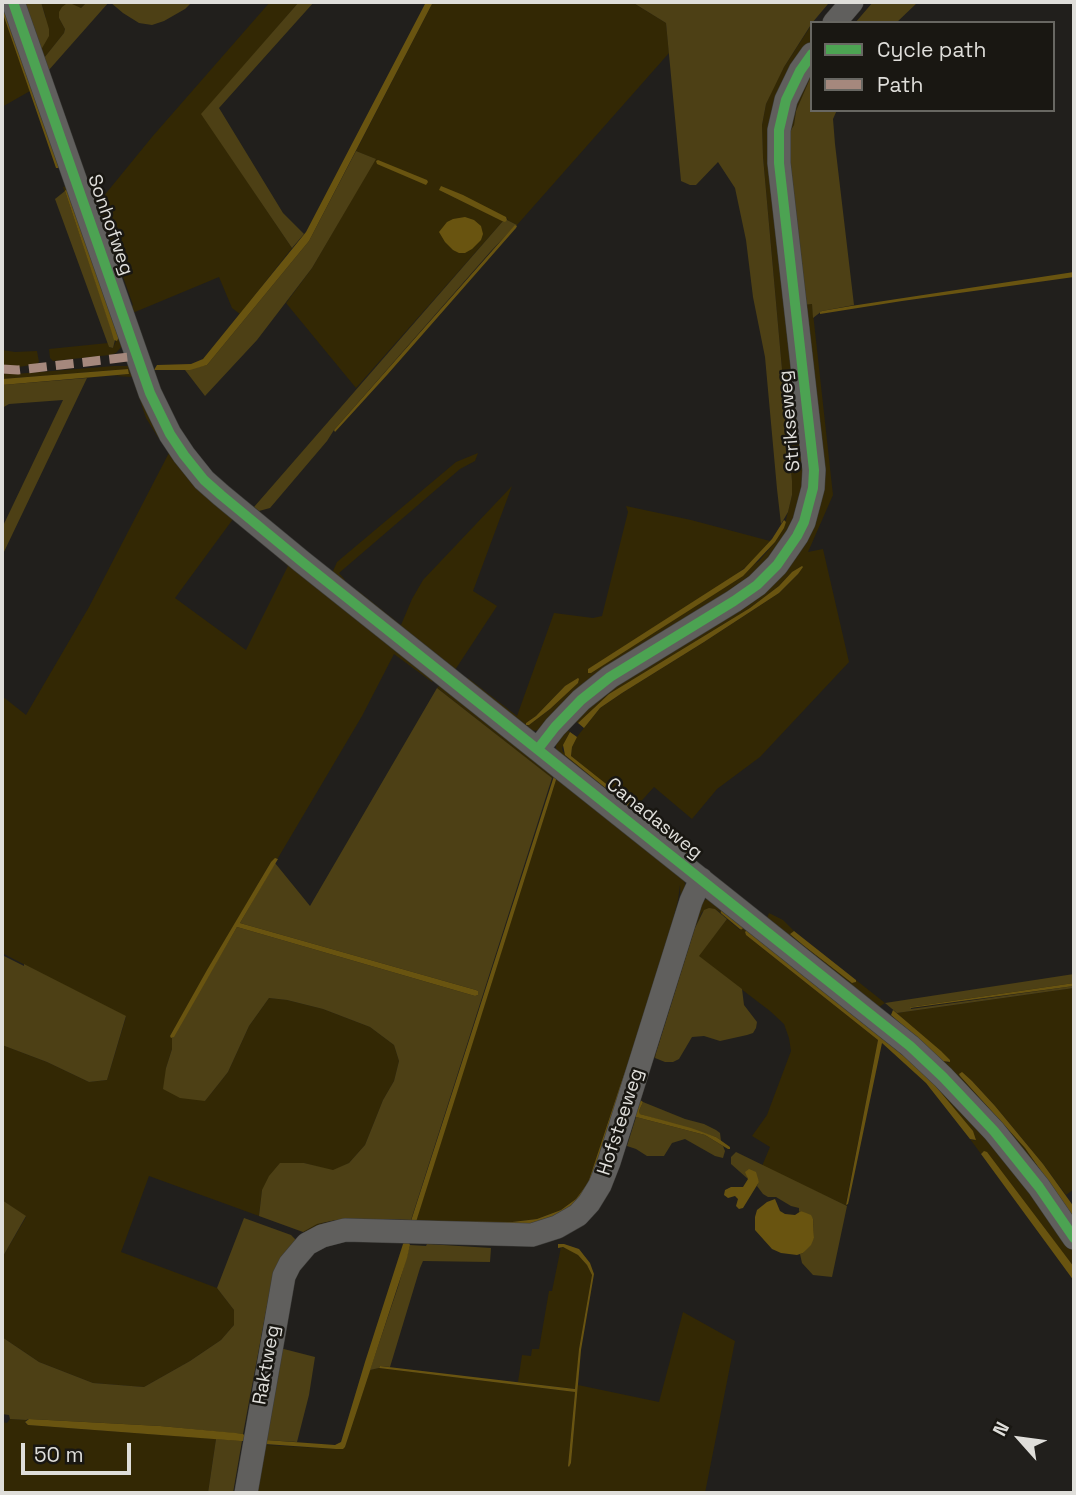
<!DOCTYPE html>
<style>
body{margin:0}
#map{position:relative;width:1076px;height:1495px;overflow:hidden;background:#211f1c;font-family:"Space Grotesk",sans-serif}
canvas{display:block}
.frame{position:absolute;inset:0;border:4px solid #dfdeda;pointer-events:none}
.legend{position:absolute;left:810px;top:21px;width:245px;height:91px;box-sizing:border-box;background:#191712;border:2px solid #686762;margin:0;padding:9px 12px;list-style:none;font-size:21px;color:#dfdeda}
.legend li{display:flex;align-items:center;gap:14px;height:35px}
.legend b{width:35px;border:2px solid #686762}
.north{position:absolute;left:985px;top:1404px;width:70px;height:70px;-webkit-text-stroke:5px #191712;paint-order:stroke;rotate:298deg;font-size:19px;font-weight:700;line-height:28px;text-align:center;color:#dfdeda}
.north::after{content:'';display:block;margin:auto;width:24px;height:32px;background:#dfdeda;clip-path:polygon(50% 0,100% 100%,50% 72%,0 100%)}
.scale{position:absolute;left:21px;top:1443px;width:110px;height:32px;box-sizing:border-box;border:4px solid #dfdeda;border-top:0;padding-left:9px;font-size:21px;line-height:24px;white-space:nowrap;color:#dfdeda;-webkit-text-stroke:5px #191712;paint-order:stroke}
</style>
<div id="map">
<canvas width="1076" height="1495"></canvas>
<div class="frame"></div>
<ul class="legend">
<li><b style="height:9px;background:#4ca352"></b>Cycle path</li>
<li><b style="height:9px;background:#a5887d"></b>Path</li>
</ul>
<div class="north">N</div>
<div class="scale">50 m</div>
</div>
<script>
const ctx = document.querySelector('canvas').getContext('2d');
ctx.lineJoin = 'round';
function fill(path, color) { ctx.fillStyle = color; ctx.fill(path, 'evenodd'); }
const toPath = rows => new Path2D(rows.map(r => 'M' + r).join(''));
function strokePath(path, color, width, dash) { ctx.strokeStyle = color; ctx.lineWidth = width; ctx.lineCap = dash ? 'butt' : 'round'; ctx.setLineDash(dash || []); ctx.stroke(path); }
function drawText(font, color, halo, rows, align = 'center') {
  ctx.font = font + ' "Space Grotesk",sans-serif'; ctx.lineWidth = 5; ctx.setLineDash([]); ctx.textBaseline = 'middle'; ctx.strokeStyle = halo; ctx.fillStyle = color; for (const [text, x, y, turn = 0] of rows) {
    ctx.save(); ctx.translate(x, y); ctx.rotate((+turn || 0) * Math.PI / 180); ctx.textAlign = isNaN(turn) ? turn : align; if (halo) ctx.strokeText(text, 0, 0); ctx.fillText(text, 0, 0); ctx.restore();
  }
}
const green = toPath([
 [24,2,46,18,41,2,87,2,81,8,59,18,65,29,64,33,44,58],
 [270,2,299,2,202,114,292,248,240,314,232,308,219,277,135,312,131,312,131,307,133,305,99,209,103,197,152,137],
 [433,2,632,2,666,23,669,53,517,225,507,220,508,219,439,190,503,221,356,388,286,303,312,268,375,159,356,151],
 [2,11,30,91,2,107],
 [812,24,812,46,784,93,808,485,774,561,540,731,527,730,464,684,468,678,517,716,554,613,593,618,602,616,628,512,626,506,691,520,770,541,752,562,733,577,589,669,588,673,759,561,775,542,784,528,792,495,792,481,763,157,762,125,766,104,773,88,784,67],
 [579,681,550,709,529,725,526,723,536,716,565,686],
 [812,74,796,111,794,125,788,135,804,305,812,304,833,495,808,552,823,549,849,662,760,757,717,789,692,819,654,787,635,808,571,756,572,747,576,738,600,708,622,693,704,642,779,593,798,574,792,572,779,586,750,608,619,688,609,694,578,723,572,719,565,728,570,732,562,748,563,752,692,855,693,853,696,855,689,863,560,757,556,749,556,743,575,713,744,599,809,519,783,164,790,103],
 [71,185,124,344,116,353,110,355,53,361,50,358,49,349,108,343,109,347,113,348,116,341,63,187],
 [2,350,15,352,37,351,39,362,37,364,13,368,2,367],
 [114,366,129,366,163,433,159,439,146,418,132,377,115,376,129,374,128,369,2,379,2,373,15,374],
 [172,447,233,519,175,598,246,650,288,566,271,551,275,546,434,679,432,682,394,654,362,716,278,858,271,862,170,1036,172,1038,172,1049,166,1068,205,1101,228,1072,249,1026,269,998,287,1000,323,1009,370,1027,394,1045,399,1061,394,1081,383,1100,365,1145,349,1163,333,1171,304,1163,262,1190,259,1216,149,1176,121,1252,217,1288,234,1310,234,1325,221,1340,190,1361,144,1387,93,1383,39,1362,2,1337,2,1258,26,1217,2,1200,2,1045,47,1062,89,1082,107,1080,126,1017,2,953,2,696,26,715,89,607],
 [478,453,475,461,460,469,339,573,345,580,337,584,333,571,337,562,456,462],
 [512,486,473,591,497,606,455,670,353,597,357,590,401,625,412,599,423,580],
 [441,684,684,879,686,889,595,1185,550,1225,303,1232,316,1224,339,1221,406,1220,411,1220,415,1223,556,780,554,776,552,778,437,688],
 [680,885,681,904,630,1058,673,920,678,900],
 [627,1068,590,1185,561,1215,503,1225,420,1221,512,1222,537,1219,561,1210,576,1199,588,1183,620,1086,626,1070],
 [710,898,769,938,974,1116,1074,1248,1074,1267,983,1152,981,1154,970,1139,975,1141,905,1057,840,1002,745,932,746,935,878,1040,846,1203,847,1206,762,1166,770,1147,752,1136,767,1115,791,1051,789,1038,784,1024,770,1011,698,956,727,919,740,930,743,927,723,911,721,913,715,909,702,912,695,928,678,984,677,984,654,1053,656,1053,655,1058,652,1056,700,902],
 [769,913,783,920,794,931,790,934,803,945,852,982,854,983,856,980,885,1003,879,1007,767,918],
 [1074,988,1074,1189,1066,1195,1043,1164,995,1106,972,1081,960,1076,1025,1148,1074,1218,1074,1222,889,1022,891,1015,948,1063,950,1061,897,1013],
 [561,1247,570,1250,578,1255,587,1265,592,1275,579,1349,576,1389,518,1382,522,1355,531,1356,532,1349,539,1349,549,1291,552,1291],
 [683,1312,735,1341,705,1493,257,1493,266,1440,267,1445,336,1449,345,1447,370,1370,379,1368,575,1392,568,1466,569,1467,571,1463,578,1385,659,1402],
 [10,1419,26,1420,25,1423,28,1425,216,1439,208,1493,2,1493,2,1422,7,1423]
]);
const forest = toPath([
 [24,2,41,2,49,29,49,36,41,50],
 [87,2,109,2,48,71,44,58,64,33,65,29,59,18,59,12,62,7,66,4,72,4,81,8],
 [110,2,192,2,185,9,164,21,152,25,139,23,123,13],
 [299,2,314,2,219,108,283,213,304,234,292,248,201,114],
 [632,2,823,2,828,4,812,23,784,67,766,104,762,125,763,157,792,481,792,495,788,512,781,524,777,489,765,357,753,297,746,240,735,188,718,162,696,185,690,185,681,181,666,23],
 [873,2,918,2,896,23,855,23],
 [812,74,812,110,837,110,833,119,835,144,854,305,822,311,813,318,812,304,803,305,788,135,794,125,796,111],
 [356,151,376,159,312,268,257,340,205,396,185,370,207,365,309,241],
 [65,191,115,340,113,348,109,347,55,199],
 [507,220,517,225,515,226,491,251,334,430,327,441,270,508,259,511,254,507,503,221],
 [87,378,2,556,2,528,63,400,9,404,2,408,2,385],
 [437,688,552,778,411,1220,385,1219,336,1220,317,1224,303,1232,259,1216,262,1190,269,1176,280,1163,304,1163,333,1170,349,1163,365,1145,383,1100,394,1081,399,1061,394,1045,370,1027,323,1009,287,1000,269,998,249,1026,228,1072,205,1101,180,1098,163,1089,166,1068,172,1049,172,1038,237,927,475,996,478,995,478,991,476,990,240,923,275,863,310,906],
 [709,908,715,909,727,919,699,956,742,989,744,1005,757,1022,756,1028,753,1033,747,1035,720,1041,704,1036,692,1037,679,1059,673,1062,665,1062,655,1058,656,1053,695,928,704,910],
 [2,955,24,966,24,964,126,1016,107,1080,89,1082,47,1062,2,1045],
 [1074,974,1074,983,911,1007,911,1009,1074,986,1074,988,897,1013,885,1003],
 [643,1102,685,1119,704,1124,716,1130,720,1133,721,1141,716,1137,640,1114,639,1111],
 [636,1117,705,1135,723,1146,725,1151,723,1158,715,1156,685,1139,672,1143,664,1156,647,1156,636,1149,627,1146],
 [736,1152,847,1206,832,1277,813,1275,802,1263,800,1254,803,1253,814,1238,813,1219,801,1211,799,1212,799,1208,791,1206,776,1197,768,1197,763,1194,757,1186,759,1181,747,1176,748,1179,731,1164,731,1157],
 [2,1200,26,1216,2,1258],
 [244,1218,291,1235,296,1240,281,1258,272,1279,243,1434,160,1426,29,1419,26,1420,10,1419,9,1415,2,1414,2,1337,39,1362,93,1383,144,1387,190,1361,221,1340,234,1325,234,1310,217,1288],
 [427,1244,491,1248,490,1262,423,1261,420,1268,390,1367,380,1366,379,1368,370,1370,398,1287,410,1245,426,1246],
 [280,1348,315,1357,309,1395,297,1442,266,1440],
 [216,1439,242,1441,233,1493,208,1493]
]);
const water = toPath([
 [2,2,4,2,59,168,56,168,2,11],
 [426,2,433,2,309,241,207,365,190,370,154,370,157,365,191,364,203,359,306,232],
 [378,160,427,180,428,182,426,185,377,164,376,161],
 [441,186,463,195,506,217,507,220,505,222,502,221,439,190],
 [67,188,119,337,117,341,114,340,111,330,65,191],
 [465,217,474,220,481,226,483,234,481,240,472,249,465,253,459,253,453,250,445,242,439,232,447,222,453,219],
 [515,225,517,226,516,228,387,375,335,432,334,430],
 [1074,272,1074,277,902,301,820,314,820,312,822,311,851,306],
 [128,369,129,374,2,385,2,379],
 [784,520,786,522,784,528,775,542,743,576,591,673,588,673,588,669,744,569,772,539],
 [802,566,803,567,798,574,779,593,704,642,622,693,600,708,584,728,578,723,609,694,750,608,779,586,792,572],
 [578,678,579,679,578,683,550,709,529,725,526,725,526,723,536,716,565,686],
 [570,732,577,737,572,747,571,756,693,853,693,854,688,855,565,755,563,745],
 [554,776,557,777,556,780,435,1162,416,1222,411,1221],
 [275,858,278,859,240,923,476,990,478,991,478,995,475,996,237,927,174,1037,171,1038,170,1036,207,970,271,862],
 [747,930,840,1002,905,1057,929,1078,943,1095,973,1131,976,1140,970,1139,926,1083,882,1043,849,1200,848,1204,846,1205,878,1040,746,935,745,932],
 [794,931,856,980,856,982,852,983,803,945,790,934],
 [1074,983,1074,986,910,1008,911,1007],
 [893,1010,941,1051,950,1060,950,1062,943,1061,891,1015],
 [628,1068,603,1151,583,1197,561,1215,536,1224,519,1225,420,1221,512,1222,537,1219,561,1210,576,1199,588,1183,620,1086,626,1069],
 [962,1072,972,1081,995,1106,1043,1164,1074,1207,1074,1218,1025,1148,960,1076,959,1074],
 [639,1099,643,1102,639,1111,640,1114,691,1128,716,1137,730,1147,730,1149,728,1149,705,1135,636,1117,635,1116],
 [984,1151,987,1152,1074,1267,1074,1281,981,1154],
 [749,1169,756,1172,759,1182,743,1208,739,1209,736,1206,738,1199,735,1196,728,1198,724,1195,725,1190,731,1187,743,1187,748,1179,745,1172],
 [775,1199,780,1211,785,1214,795,1215,801,1211,811,1215,813,1219,814,1238,811,1245,803,1253,797,1255,781,1253,772,1249,755,1230,755,1217,757,1210,767,1202],
 [405,1241,409,1243,410,1245,407,1258,345,1447,343,1449,336,1449,265,1444,266,1440,335,1445,341,1442,365,1362,403,1244],
 [558,1244,564,1244,579,1249,590,1263,594,1274,581,1350,571,1463,569,1467,568,1466,575,1392,379,1368,380,1366,575,1389,579,1349,592,1275,587,1265,578,1255,563,1247,558,1248],
 [29,1419,160,1426,236,1433,243,1434,245,1436,243,1441,240,1441,28,1425,25,1422]
]);
const stream = toPath([
 [723,912,741,927]
]);
const minor = toPath([
 [13,2,150,393,170,434,184,455,204,480,221,495,301,561,910,1046,943,1077,994,1131,1039,1187,1074,1238],
 [834,23,852,2],
 [538,749,555,727,581,700,610,677,734,601,757,585,777,565,797,536,804,522,813,488,814,470,779,163,779,130,786,100,800,71,812,54],
 [246,1493,284,1276,290,1264,307,1244,322,1236,345,1230,532,1235,557,1227,578,1215,589,1203,600,1185,609,1162,691,901,701,879]
]);
const quiet = toPath([
 [2,369,18,370,137,356]
]);
const cycleway = toPath([
 [13,2,150,393,170,434,184,455,204,480,221,495,301,561,910,1046,943,1077,994,1131,1039,1187,1074,1238],
 [538,749,555,727,581,700,610,677,734,601,757,585,777,565,797,536,804,522,813,488,814,470,779,163,779,130,786,100,800,71,812,54]
]);
const streetNames = [
 ["Sonhofweg",110,225,71],
 ["Strikseweg",790,421,-95],
 ["Canadasweg",654,819,39],
 ["Hofsteeweg",621,1122,-72],
 ["Raktweg",267,1365,-80]
];
fill(green, '#332804');
fill(forest, '#4d4015');
fill(water, '#695410');
strokePath(stream, '#695410', 4.5);
strokePath(minor, '#3d3c39', 24);
strokePath(minor, '#605f5d', 23);
strokePath(quiet, '#a5887d', 9, [18, 9]);
strokePath(cycleway, '#4ca352', 10);
drawText('19px', '#dfdeda', '#191712', streetNames);
</script>
